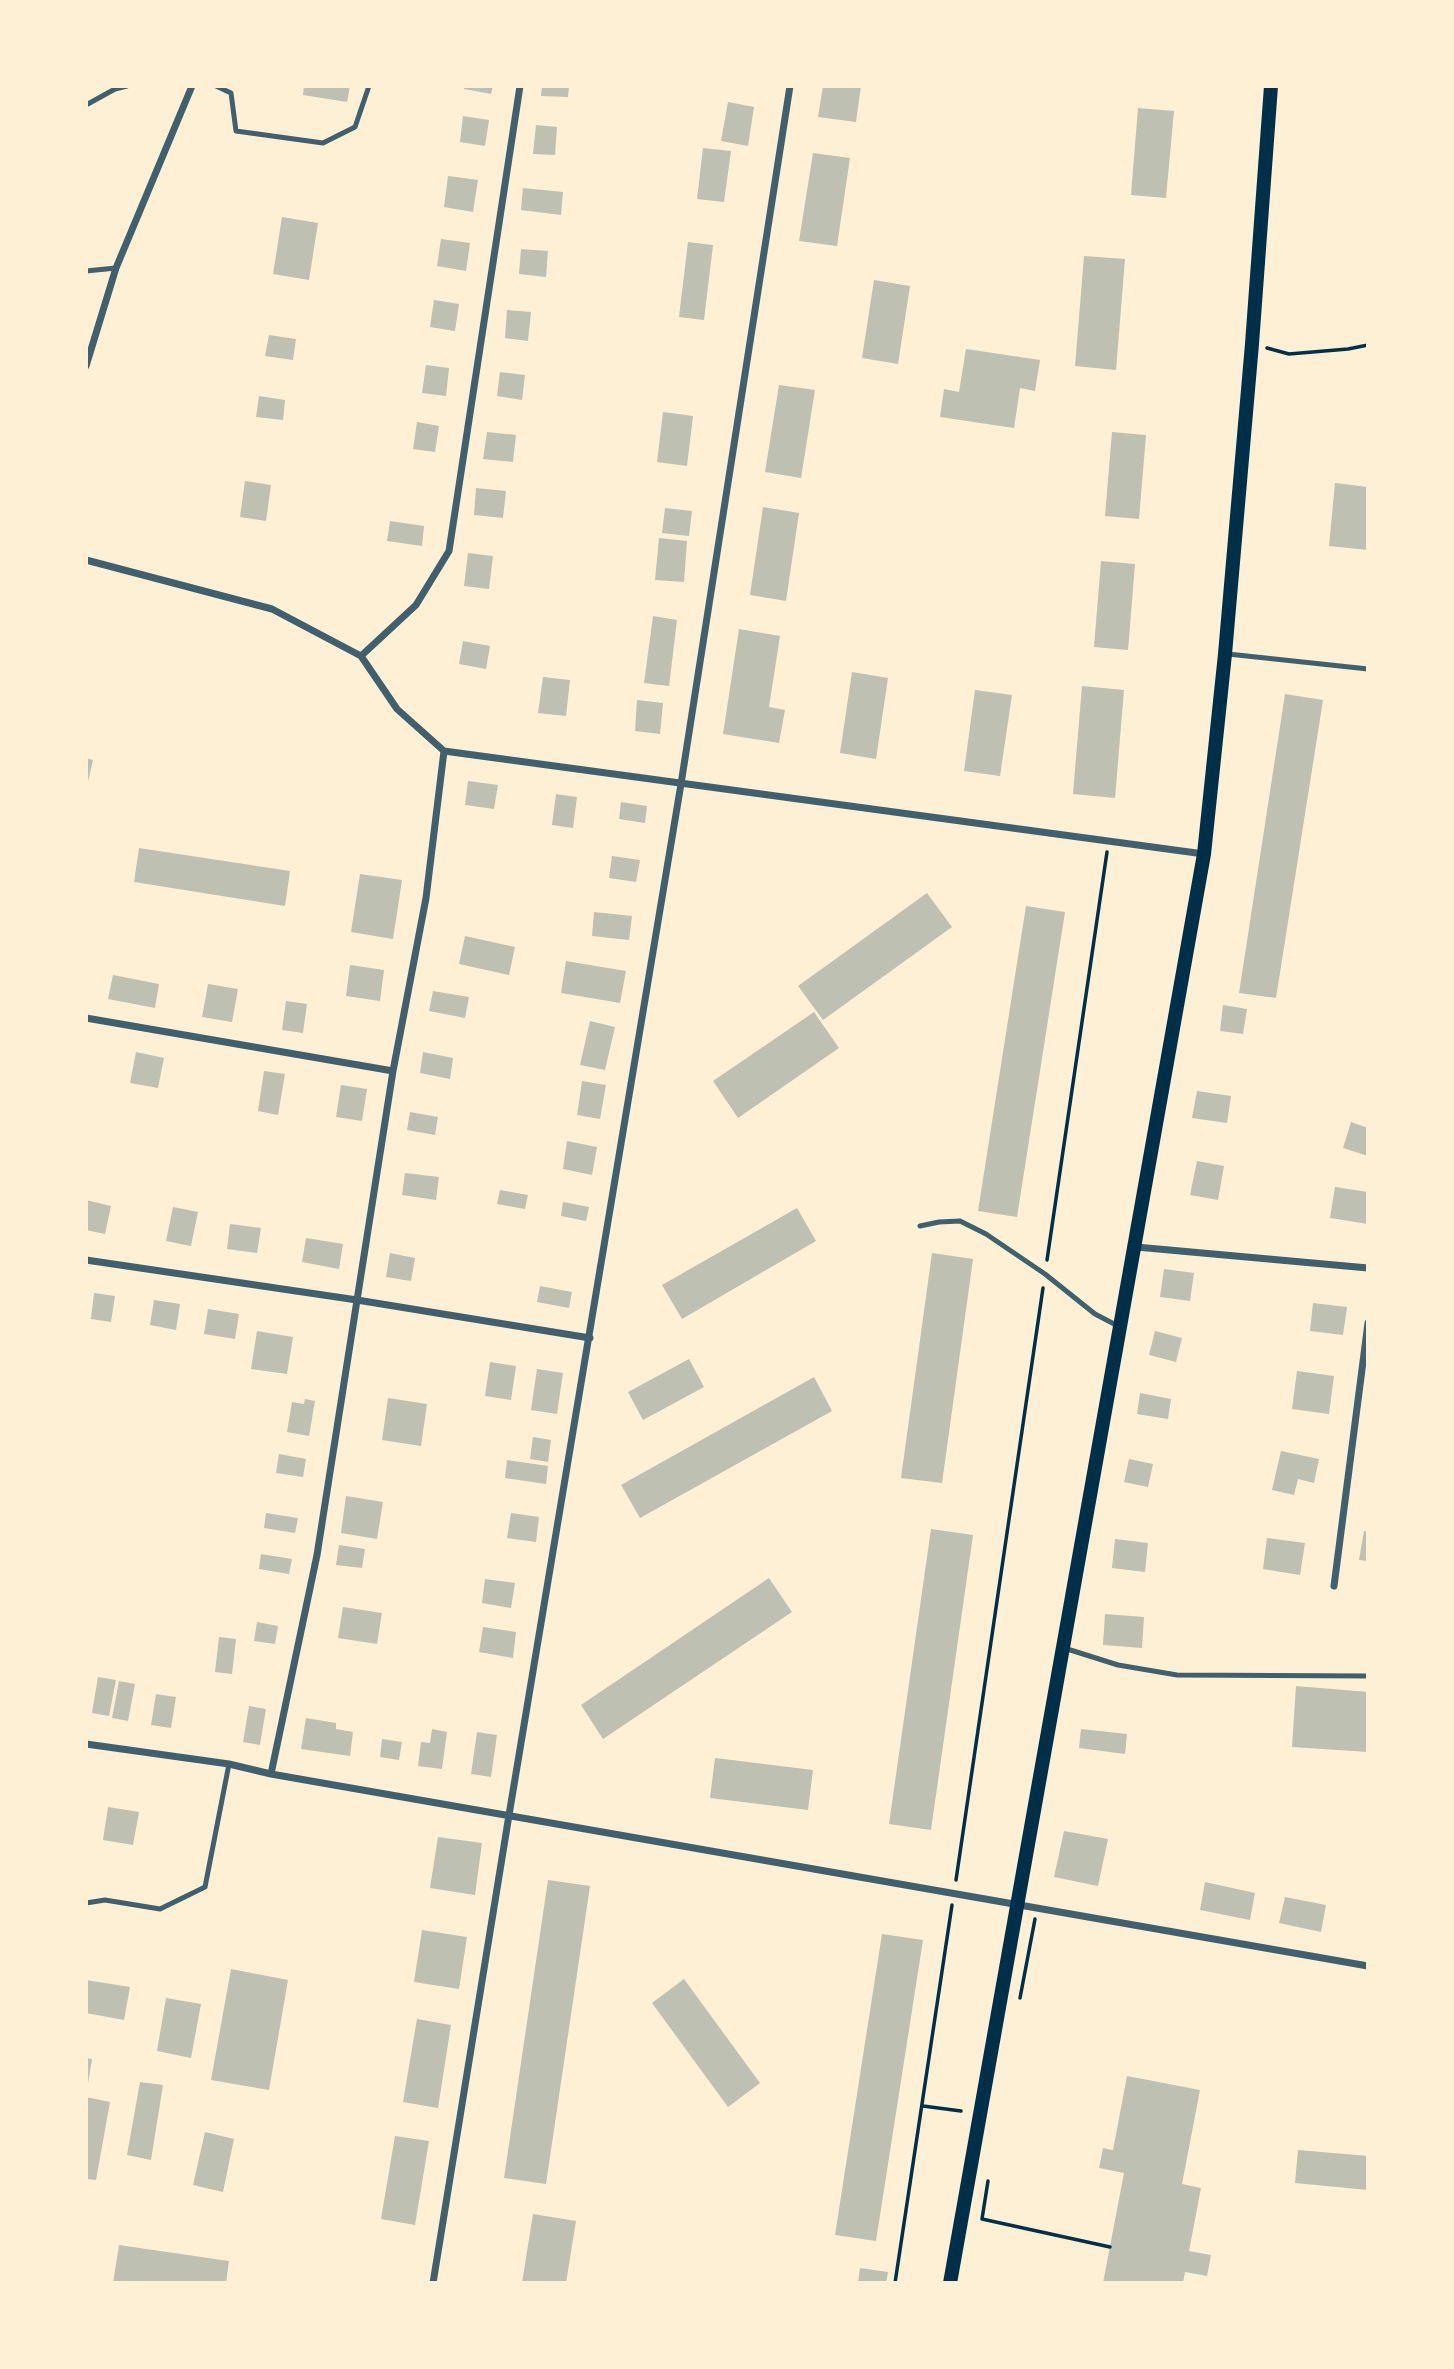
<!DOCTYPE html>
<style>
body{margin:0}
#map{position:relative;width:1454px;height:2369px;overflow:hidden;background:#fdf0d5;font-family:"Alegreya Sans",sans-serif}
canvas{display:block}
.frame{position:absolute;inset:0;border:88px solid #fdf0d5;pointer-events:none}
</style>
<div id="map">
<canvas width="1454" height="2369"></canvas>
<div class="frame"></div>
</div>
<script>
const ctx = document.querySelector('canvas').getContext('2d');
ctx.lineJoin = 'round';
function fill(path, color) { ctx.fillStyle = color; ctx.fill(path, 'evenodd'); }
const toPath = rows => new Path2D(rows.map(r => 'M' + r).join(''));
function strokePath(path, color, width, dash) { ctx.strokeStyle = color; ctx.lineWidth = width; ctx.lineCap = dash ? 'butt' : 'round'; ctx.setLineDash(dash || []); ctx.stroke(path); }
const building = toPath([
 [304,86,350,86,347,102,303,95],
 [464,86,493,86,491,94,464,89],
 [542,86,569,86,568,97,541,96],
 [823,86,861,86,856,122,818,117],
 [728,102,754,107,748,146,721,141],
 [1138,108,1174,111,1166,198,1131,195],
 [463,116,489,120,485,146,460,142],
 [536,125,557,127,555,155,533,154],
 [703,148,731,151,724,202,697,199],
 [813,153,850,158,837,246,799,241],
 [448,176,478,180,473,212,444,207],
 [523,188,563,192,561,215,521,210],
 [282,217,318,223,309,280,273,274],
 [441,239,470,243,466,271,437,266],
 [688,242,713,245,704,320,679,317],
 [521,249,548,251,546,277,519,274],
 [1084,256,1125,259,1116,370,1075,366],
 [874,280,910,286,898,364,862,358],
 [434,300,459,304,455,331,430,327],
 [507,310,531,312,528,341,505,338],
 [269,335,296,339,293,360,265,356],
 [966,349,1040,360,1035,391,1020,388,1014,428,940,417,944,389,959,392],
 [426,365,449,368,446,396,422,393],
 [500,372,525,375,522,400,497,396],
 [779,385,815,390,801,478,765,472],
 [259,396,285,400,283,420,256,417],
 [663,412,693,416,687,466,657,462],
 [417,422,439,426,435,452,413,449],
 [487,432,516,435,513,462,483,459],
 [1112,432,1146,435,1139,519,1105,516],
 [245,481,271,485,266,521,240,517],
 [1335,483,1368,487,1368,550,1329,546],
 [476,488,506,491,503,518,474,515],
 [763,507,799,513,786,601,750,595],
 [665,508,692,511,689,536,662,533],
 [390,521,424,526,422,546,387,541],
 [659,538,687,541,684,582,655,580],
 [468,553,493,556,489,589,464,586],
 [1101,561,1135,564,1128,650,1094,647],
 [653,616,677,620,669,686,644,683],
 [739,629,780,636,769,707,785,710,779,743,723,734],
 [463,641,490,646,486,669,459,664],
 [852,672,888,678,876,759,840,753],
 [543,677,570,680,566,716,538,713],
 [1082,686,1124,690,1115,798,1073,794],
 [975,690,1012,695,1000,776,964,771],
 [1285,694,1323,700,1276,998,1239,993],
 [637,700,663,703,660,734,635,731],
 [86,758,93,760,87,786,86,786],
 [468,781,498,785,494,809,465,805],
 [556,794,577,797,573,828,552,825],
 [621,802,647,806,645,823,619,819],
 [139,848,290,871,285,906,134,882],
 [612,856,640,860,636,882,609,878],
 [360,874,402,880,393,939,351,932],
 [927,893,952,927,823,1020,798,986],
 [1026,906,1065,912,1017,1217,978,1211],
 [594,912,632,916,629,940,592,936],
 [465,936,515,947,509,975,459,964],
 [566,961,626,971,620,1003,561,993],
 [350,965,384,970,380,1001,346,996],
 [113,975,159,984,155,1008,108,999],
 [208,984,238,989,232,1022,202,1017],
 [433,991,469,997,465,1018,429,1011],
 [286,1001,307,1004,303,1033,282,1030],
 [1223,1005,1247,1009,1243,1034,1220,1031],
 [814,1012,839,1048,738,1118,713,1081],
 [590,1021,615,1027,605,1070,580,1065],
 [136,1052,164,1058,158,1088,130,1083],
 [423,1052,453,1058,450,1079,420,1073],
 [264,1071,285,1074,278,1115,258,1111],
 [582,1081,606,1085,600,1119,577,1115],
 [341,1085,367,1089,362,1121,336,1117],
 [1197,1091,1231,1096,1227,1123,1192,1118],
 [410,1112,438,1117,435,1135,407,1130],
 [1351,1122,1368,1128,1368,1156,1343,1148],
 [567,1141,597,1147,592,1175,563,1169],
 [1197,1161,1224,1166,1218,1200,1190,1195],
 [405,1173,439,1177,436,1200,402,1195],
 [1335,1187,1368,1192,1368,1224,1330,1218],
 [500,1190,528,1195,525,1209,497,1204],
 [86,1200,111,1206,105,1234,86,1230],
 [563,1202,589,1207,586,1221,561,1216],
 [173,1207,198,1212,191,1246,166,1241],
 [797,1208,816,1241,682,1319,662,1285],
 [230,1224,261,1228,257,1253,227,1249],
 [306,1238,343,1244,339,1269,302,1262],
 [390,1253,415,1258,411,1281,386,1277],
 [932,1253,973,1259,942,1483,901,1478],
 [1164,1269,1194,1273,1190,1301,1160,1297],
 [540,1286,572,1292,569,1308,537,1302],
 [94,1293,115,1296,111,1322,91,1319],
 [154,1300,180,1304,176,1330,150,1325],
 [1313,1303,1347,1307,1343,1335,1310,1331],
 [208,1309,239,1314,235,1339,204,1334],
 [257,1331,293,1337,287,1374,251,1369],
 [1155,1331,1182,1338,1176,1362,1149,1355],
 [689,1359,704,1387,643,1420,628,1392],
 [490,1362,516,1366,511,1400,485,1396],
 [537,1369,563,1373,557,1414,531,1410],
 [1297,1371,1334,1376,1329,1414,1292,1409],
 [814,1377,832,1411,640,1518,621,1485],
 [1140,1393,1171,1399,1168,1419,1137,1414],
 [388,1398,427,1404,421,1446,382,1440],
 [305,1399,315,1401,309,1436,287,1432,292,1402,304,1404],
 [533,1437,551,1440,548,1462,530,1459],
 [1281,1451,1319,1459,1314,1483,1298,1479,1294,1495,1272,1490],
 [279,1454,306,1459,303,1477,276,1473],
 [1129,1459,1153,1464,1148,1487,1124,1482],
 [507,1460,548,1466,546,1484,505,1478],
 [346,1496,383,1502,377,1539,341,1533],
 [266,1513,298,1518,295,1533,264,1528],
 [511,1513,539,1517,536,1542,507,1538],
 [931,1529,973,1535,931,1830,889,1824],
 [1364,1531,1368,1532,1368,1561,1359,1560],
 [1267,1538,1305,1543,1300,1575,1263,1569],
 [1115,1539,1148,1543,1145,1572,1112,1568],
 [339,1545,365,1549,362,1568,336,1565],
 [261,1554,292,1559,289,1574,259,1569],
 [769,1578,792,1612,603,1739,581,1705],
 [485,1579,515,1583,511,1608,482,1603],
 [343,1607,382,1613,377,1644,338,1638],
 [1105,1614,1144,1617,1142,1648,1103,1645],
 [257,1622,278,1626,275,1644,254,1641],
 [483,1627,516,1632,513,1658,479,1652],
 [219,1637,236,1639,232,1674,215,1672],
 [98,1677,116,1680,109,1716,92,1713],
 [119,1681,135,1684,128,1721,112,1718],
 [1296,1686,1368,1692,1368,1752,1292,1747],
 [156,1694,176,1697,171,1728,151,1725],
 [249,1706,266,1709,260,1745,243,1742],
 [306,1718,336,1723,336,1729,353,1732,350,1756,301,1749],
 [432,1729,447,1732,442,1769,418,1766,421,1742,430,1743],
 [1081,1729,1127,1734,1125,1754,1079,1748],
 [477,1732,497,1735,491,1777,471,1774],
 [382,1739,402,1742,399,1760,380,1757],
 [715,1758,813,1770,808,1810,710,1798],
 [108,1807,139,1812,133,1845,103,1840],
 [1064,1831,1108,1839,1098,1886,1054,1877],
 [438,1837,482,1843,475,1895,430,1888],
 [548,1880,590,1886,546,2184,504,2178],
 [1205,1882,1255,1893,1250,1920,1200,1910],
 [1285,1897,1326,1905,1321,1932,1279,1923],
 [422,1930,467,1937,459,1989,414,1982],
 [882,1934,923,1940,876,2241,835,2235],
 [231,1969,288,1980,269,2090,211,2080],
 [684,1979,760,2083,728,2107,652,2003],
 [86,1980,130,1987,124,2020,86,2013],
 [166,1998,201,2004,191,2058,157,2051],
 [417,2019,451,2025,438,2108,403,2102],
 [86,2058,92,2059,87,2090,86,2090],
 [1127,2076,1200,2090,1182,2184,1201,2188,1189,2251,1211,2255,1207,2276,1185,2272,1183,2283,1103,2283,1124,2173,1099,2168,1103,2148,1113,2150],
 [140,2082,163,2085,151,2160,127,2155],
 [86,2097,110,2102,96,2180,86,2179],
 [205,2132,234,2139,223,2192,193,2185],
 [395,2136,429,2141,415,2225,381,2219],
 [1298,2150,1368,2156,1368,2190,1295,2183],
 [533,2214,576,2221,566,2283,522,2283],
 [119,2245,229,2261,226,2283,113,2283],
 [860,2268,888,2272,886,2283,858,2283]
]);
const path = toPath([
 [1267,348,1289,354,1348,349,1368,345],
 [1047,1260,1107,852],
 [956,1880,1043,1288],
 [1020,1998,1035,1919],
 [923,2106,961,2111],
 [988,2181,982,2219,1110,2247],
 [895,2283,952,1905]
]);
const service = toPath([
 [216,86,231,93,236,131,323,143,355,127,369,86],
 [86,105,115,89,127,86],
 [86,271,116,268],
 [1228,654,1368,669],
 [920,1226,939,1222,960,1221,986,1234,1045,1274,1095,1314,1118,1326],
 [1064,1648,1118,1665,1177,1675,1368,1676],
 [86,1903,105,1900,160,1909,205,1887,229,1764]
]);
const minor = toPath([
 [86,366,116,268,192,86],
 [86,560,272,609,361,656,397,709,444,751],
 [361,656,416,605,449,551,520,86],
 [444,751,1204,854],
 [86,1018,393,1071],
 [1136,1247,1368,1268],
 [86,1260,357,1300,590,1338],
 [1334,1586,1368,1323],
 [86,1744,229,1764,271,1774,1368,1966],
 [271,1774,317,1555,393,1071,426,898,444,751],
 [433,2283,509,1815,681,784,790,86]
]);
const secondary = toPath([
 [950,2283,1204,854,1225,654,1252,344,1271,86]
]);
fill(building, '#bec0b2');
strokePath(path, '#003049', 3.5);
strokePath(service, '#3f606c', 5);
strokePath(minor, '#3f606c', 7);
strokePath(secondary, '#003049', 14);
</script>
